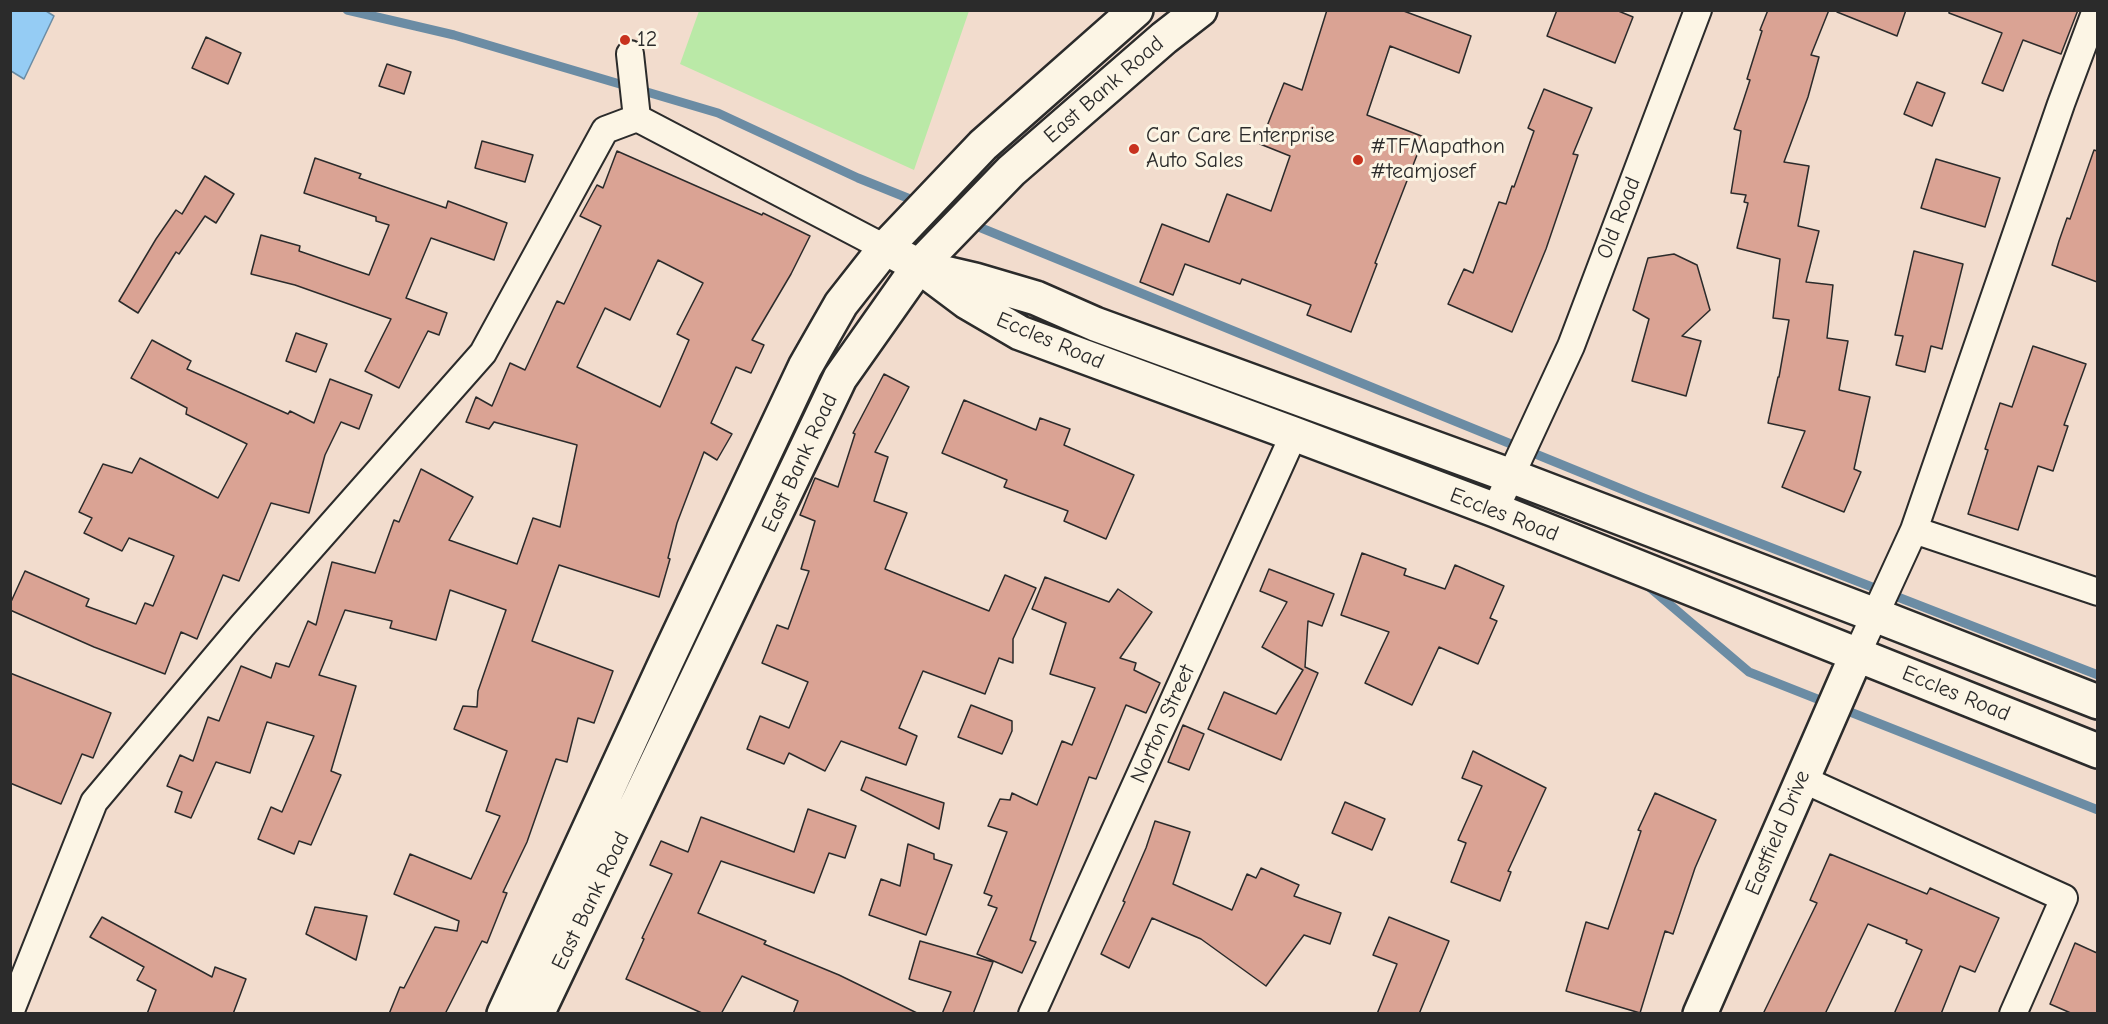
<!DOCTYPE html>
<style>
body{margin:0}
#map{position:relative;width:2108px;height:1024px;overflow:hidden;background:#f2dccd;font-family:"Comic Neue",sans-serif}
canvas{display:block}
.frame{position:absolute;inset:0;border:12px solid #2b2b2b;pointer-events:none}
</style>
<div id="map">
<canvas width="2108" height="1024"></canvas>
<div class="frame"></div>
</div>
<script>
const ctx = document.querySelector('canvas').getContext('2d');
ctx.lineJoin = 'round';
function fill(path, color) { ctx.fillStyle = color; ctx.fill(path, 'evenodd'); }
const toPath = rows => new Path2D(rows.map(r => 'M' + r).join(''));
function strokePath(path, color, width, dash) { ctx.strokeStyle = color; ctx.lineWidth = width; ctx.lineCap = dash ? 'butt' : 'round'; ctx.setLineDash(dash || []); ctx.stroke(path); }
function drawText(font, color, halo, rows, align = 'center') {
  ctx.font = font + ' "Comic Neue",sans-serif'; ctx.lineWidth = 6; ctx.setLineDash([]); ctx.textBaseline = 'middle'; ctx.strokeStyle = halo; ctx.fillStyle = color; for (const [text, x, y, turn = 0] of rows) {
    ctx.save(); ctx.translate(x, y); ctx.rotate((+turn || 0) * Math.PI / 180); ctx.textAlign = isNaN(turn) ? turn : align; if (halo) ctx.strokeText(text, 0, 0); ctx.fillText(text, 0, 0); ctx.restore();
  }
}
const green = toPath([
 [699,11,699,10,969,11,914,170,680,64]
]);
const water = toPath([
 [10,11,46,11,54,16,24,79,11,71,10,11]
]);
const stream = toPath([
 [347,10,454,35,718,113,858,178,920,203],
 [969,223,1641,497,2098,675],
 [1648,586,1749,672,2098,810]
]);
const building = toPath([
 [1327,10,1401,10,1471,36,1459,73,1390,46,1367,115,1424,137,1375,263,1377,264,1351,332,1307,315,1311,305,1242,279,1240,284,1185,264,1173,295,1140,282,1162,224,1209,242,1227,194,1271,211,1290,156,1260,144,1284,83,1302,90,1327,10],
 [1557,10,1616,10,1633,17,1615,63,1547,36,1557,10],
 [1768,10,1829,10,1811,55,1819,57,1808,97,1784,162,1809,166,1798,226,1819,231,1806,282,1833,285,1827,338,1848,341,1839,390,1870,397,1854,469,1861,472,1844,512,1782,487,1805,431,1768,423,1778,377,1779,377,1789,320,1773,318,1780,259,1737,248,1748,203,1744,202,1746,195,1731,193,1741,131,1734,129,1750,80,1747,79,1762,31,1760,30,1768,10],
 [1837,10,1906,10,1897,36,1837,12,1837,10],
 [1949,10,2078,10,2061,54,2023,40,2003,91,1982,83,2002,33,1949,13,1949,10],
 [206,37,241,53,228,84,192,68,206,37],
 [387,64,411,72,404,94,379,86,387,64],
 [1917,82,1945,93,1932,126,1904,114,1917,82],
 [1544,89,1592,108,1573,154,1578,155,1546,249,1512,332,1448,304,1464,269,1473,273,1499,202,1506,204,1512,186,1514,187,1534,131,1528,128,1544,89],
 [482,141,533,155,525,182,475,168,482,141],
 [2094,150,2097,151,2097,282,2052,265,2059,241,2067,218,2070,219,2094,150],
 [617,151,762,215,763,213,810,236,791,274,752,340,764,345,751,373,736,367,711,423,732,434,717,460,704,452,677,523,668,558,670,559,659,597,559,565,532,641,613,671,594,723,578,718,567,762,556,759,527,842,503,892,507,893,487,943,482,941,445,1014,389,1014,400,987,404,988,435,927,457,931,459,921,394,894,410,854,471,879,500,816,486,811,507,751,454,729,463,706,477,707,478,691,506,610,450,590,436,640,390,628,392,621,345,610,319,675,356,686,331,771,341,775,311,845,299,841,294,854,258,839,271,807,282,812,314,736,267,722,250,773,216,762,191,818,175,812,182,792,167,786,180,755,193,761,208,717,219,721,241,666,271,678,276,663,289,667,308,621,316,625,332,562,375,573,394,520,399,522,421,469,473,497,449,540,517,564,533,518,560,527,577,445,494,422,489,429,466,422,476,397,492,406,510,363,525,370,557,301,564,304,601,226,580,216,597,185,603,188,617,151],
 [658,260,703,283,677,334,689,340,660,407,577,367,605,308,630,320,658,260],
 [315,158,361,174,359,178,446,208,448,201,507,223,494,260,431,238,406,298,447,313,439,335,428,331,399,388,365,371,391,319,295,285,251,274,261,235,300,246,299,251,369,275,389,225,376,221,376,217,304,193,315,158],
 [1936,159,2000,178,1985,227,1921,208,1936,159],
 [205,176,234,194,216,223,205,216,179,254,176,252,138,313,119,301,156,239,176,210,182,214,205,176],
 [1914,251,1963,264,1942,349,1931,346,1925,372,1896,365,1903,336,1895,335,1914,251],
 [1674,254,1697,265,1710,310,1682,336,1701,341,1686,396,1632,381,1649,319,1633,310,1648,258,1674,254],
 [296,333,327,344,316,372,286,361,296,333],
 [152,340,191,361,187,369,288,414,290,411,314,423,330,379,372,395,359,429,341,422,325,455,309,513,271,503,239,581,223,575,197,639,181,632,165,674,94,647,10,610,10,604,25,571,89,599,86,606,136,624,145,603,153,606,174,556,129,538,122,551,84,533,92,518,79,512,103,464,132,473,140,458,218,498,247,444,186,414,187,408,131,378,152,340],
 [2033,346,2086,364,2064,425,2068,426,2053,471,2038,466,2018,530,1968,514,1988,450,1985,449,2000,403,2012,407,2033,346],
 [884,374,909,387,875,452,888,457,874,501,907,513,885,569,989,611,1005,575,1036,588,1013,639,1013,663,999,658,985,694,923,671,899,728,917,736,906,765,841,741,825,771,789,753,784,764,747,749,760,716,789,728,808,682,762,663,777,625,788,629,809,571,801,569,815,521,800,515,815,478,838,487,855,434,853,433,884,374],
 [964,400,1036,430,1040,418,1070,429,1064,445,1134,475,1106,539,1064,521,1068,511,1004,487,1007,480,942,453,964,400],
 [1362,553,1406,569,1404,575,1445,589,1455,565,1504,586,1490,618,1497,621,1478,664,1439,647,1412,705,1365,683,1389,632,1341,615,1362,553],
 [1269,569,1334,594,1322,626,1308,621,1305,667,1318,673,1281,760,1208,729,1224,692,1276,714,1303,670,1262,647,1287,602,1260,591,1269,569],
 [1045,577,1109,602,1118,589,1152,612,1120,658,1136,663,1134,670,1160,683,1146,713,1126,705,1096,779,1089,777,1042,905,1030,940,1036,942,1022,973,977,954,997,908,988,905,992,896,984,893,1007,832,988,826,1000,799,1010,800,1012,793,1037,805,1062,741,1072,745,1095,688,1050,674,1066,623,1032,609,1045,577],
 [10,673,111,713,93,758,82,754,61,804,10,783,10,673],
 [971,705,1012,721,1012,731,1002,754,958,737,971,705],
 [1183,725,1204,734,1189,770,1168,762,1183,725],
 [1473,751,1546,788,1508,871,1511,872,1500,901,1451,882,1466,843,1458,840,1482,786,1462,778,1473,751],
 [866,777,944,803,939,829,861,790,866,777],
 [1655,793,1716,820,1695,868,1673,934,1665,931,1640,1013,1566,991,1586,922,1608,929,1641,831,1638,830,1655,793],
 [1345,802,1385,819,1372,850,1332,833,1345,802],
 [808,809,856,826,845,858,829,853,814,893,721,861,698,913,766,941,764,944,839,975,919,1014,793,1014,798,1001,742,976,721,1014,704,1014,626,979,644,939,642,938,672,874,650,865,661,841,688,852,701,817,794,852,808,809],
 [1155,821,1190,832,1173,884,1232,910,1247,874,1256,878,1261,868,1299,885,1294,896,1341,913,1330,944,1304,935,1266,986,1201,939,1152,918,1129,968,1101,954,1125,902,1123,901,1146,848,1155,821],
 [908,844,934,854,934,859,952,865,926,935,869,915,881,879,900,886,908,844],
 [1830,854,1927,894,1930,888,1999,918,1975,972,1960,966,1941,1014,1894,1014,1922,950,1906,943,1907,940,1868,924,1825,1014,1763,1014,1817,903,1810,900,1830,854],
 [315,907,367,916,356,960,306,934,315,907],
 [102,917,212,977,215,967,246,979,233,1014,147,1014,156,990,137,980,144,967,90,937,102,917],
 [1389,917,1449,941,1419,1014,1377,1014,1397,964,1373,955,1389,917],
 [920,941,993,962,973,1014,942,1014,951,992,909,979,920,941],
 [2075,943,2097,953,2097,1014,2073,1014,2050,1004,2075,943]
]);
const street = toPath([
 [630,54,637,118],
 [1495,510,1571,346,1698,10],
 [1914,530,2098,592],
 [1857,654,1914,530,2061,104,2096,10],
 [1802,779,2064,898,2013,1014],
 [10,1013,94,802,242,626,483,353,605,130,637,118,885,248],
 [1032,1014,1294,434]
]);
const secondary = toPath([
 [885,248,919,266,967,302,1020,333,1294,434,1495,510,2098,751],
 [932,270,975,280,1036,298,1095,324,1511,476,1875,615,2098,702],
 [1700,1014,1857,654]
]);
const primary = toPath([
 [504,1014,666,662,805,367,841,304,885,248,983,145,1136,10],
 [537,1014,840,378,919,266,1011,171,1164,38,1200,10]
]);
const markers = [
 [625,40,6,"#c8321e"],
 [1134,149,6,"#c8321e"],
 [1358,160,6,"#c8321e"]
];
const poiNames = [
 ["12",637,40],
 ["Car Care Enterprise",1146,136],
 ["Auto Sales",1146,161],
 ["#TFMapathon",1370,147],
 ["#teamjosef",1370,172]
];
const streetNames = [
 ["East Bank Road",1104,90,-41],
 ["Old Road",1619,218,-69],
 ["Eccles Road",1050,341,23],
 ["East Bank Road",800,463,-65],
 ["Eccles Road",1504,515,21],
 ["Eccles Road",1956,694,22],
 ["Norton Street",1163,724,-66],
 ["Eastfield Drive",1778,833,-67],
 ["East Bank Road",591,901,-64]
];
fill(green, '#bae9a7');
fill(water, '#95ccf4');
strokePath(water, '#6b8ca4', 1.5);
strokePath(stream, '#6b8ca4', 9);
fill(building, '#daa394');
strokePath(building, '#2b2b2b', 1.5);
strokePath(street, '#2b2b2b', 30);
strokePath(secondary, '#2b2b2b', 38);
strokePath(primary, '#2b2b2b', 38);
strokePath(street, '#fcf5e5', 26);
strokePath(secondary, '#fcf5e5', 33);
strokePath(primary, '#fcf5e5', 33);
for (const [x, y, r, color] of markers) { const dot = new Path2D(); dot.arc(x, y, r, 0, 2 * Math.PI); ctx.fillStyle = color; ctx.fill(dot); strokePath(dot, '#fcf5e5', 2); }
drawText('22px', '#2b2b2b', '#fcf5e5', poiNames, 'left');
drawText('22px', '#2b2b2b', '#fcf5e5', streetNames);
</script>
